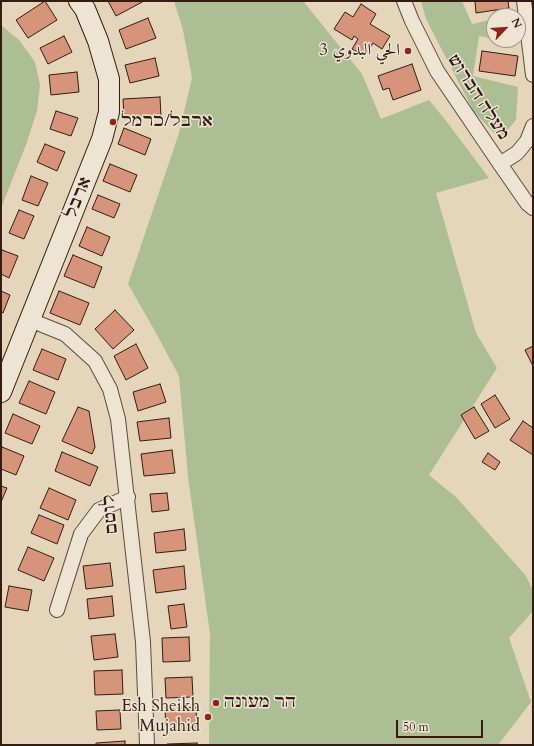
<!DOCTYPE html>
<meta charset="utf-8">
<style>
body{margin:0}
#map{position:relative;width:534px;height:746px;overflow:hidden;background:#e4d5bb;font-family:Cardo,serif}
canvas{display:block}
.frame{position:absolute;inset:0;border:2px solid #351b11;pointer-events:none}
.north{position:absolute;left:486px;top:8px;width:40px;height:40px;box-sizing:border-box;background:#ede4d3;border:1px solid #a39485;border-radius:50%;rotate:65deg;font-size:11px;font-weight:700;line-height:16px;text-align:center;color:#351b11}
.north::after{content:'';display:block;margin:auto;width:14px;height:18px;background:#8f2418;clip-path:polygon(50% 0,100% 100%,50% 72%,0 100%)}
.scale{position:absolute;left:396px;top:720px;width:87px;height:18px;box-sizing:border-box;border:2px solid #351b11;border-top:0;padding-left:5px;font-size:12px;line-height:14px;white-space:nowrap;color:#351b11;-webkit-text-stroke:3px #ede4d3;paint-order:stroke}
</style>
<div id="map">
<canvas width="534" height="746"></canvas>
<div class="frame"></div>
<div class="north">N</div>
<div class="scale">50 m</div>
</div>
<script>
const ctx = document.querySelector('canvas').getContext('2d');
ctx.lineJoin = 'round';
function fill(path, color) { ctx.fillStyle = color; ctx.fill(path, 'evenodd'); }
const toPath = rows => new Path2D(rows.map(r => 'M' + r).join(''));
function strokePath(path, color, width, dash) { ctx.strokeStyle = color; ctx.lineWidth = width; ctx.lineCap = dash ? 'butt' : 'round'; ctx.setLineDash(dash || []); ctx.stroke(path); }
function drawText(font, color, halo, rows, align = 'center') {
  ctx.font = font + ' Cardo,Amiri,"Frank Ruhl Libre",serif'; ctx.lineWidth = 3; ctx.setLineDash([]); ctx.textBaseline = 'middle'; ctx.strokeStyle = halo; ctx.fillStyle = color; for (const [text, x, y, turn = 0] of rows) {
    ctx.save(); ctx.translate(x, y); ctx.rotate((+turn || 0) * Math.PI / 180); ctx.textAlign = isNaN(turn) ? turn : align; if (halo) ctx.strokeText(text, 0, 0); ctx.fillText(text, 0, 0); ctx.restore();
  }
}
const green = toPath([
 [174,1,303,1,362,74,381,119,429,100,447,122,489,178,436,193,476,333,497,368,429,475,457,498,526,576,533,591,533,611,509,638,531,702,498,745,209,745,210,634,188,477,179,376,156,333,128,284,179,133,192,78,183,30],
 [421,1,462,1,472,24,494,19,494,39,479,36,473,76,518,87,516,120,500,139,474,112,426,19],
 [1,25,19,40,35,62,40,85,37,111,26,145,1,208]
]);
const building = toPath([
 [45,1,57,20,28,38,16,20,45,1],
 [108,1,144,1,116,16,108,1],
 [475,1,508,1,509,8,476,13,475,1],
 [361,4,376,14,370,24,390,36,382,49,373,43,365,56,352,49,358,39,354,36,352,40,334,29,345,12,353,17,361,4],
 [148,18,156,38,126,49,119,30,148,18],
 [64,36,72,52,48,64,40,48,64,36],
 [482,51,518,56,515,76,479,71,482,51],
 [155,58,159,76,130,83,125,65,155,58],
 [412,64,421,90,393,100,389,88,383,90,378,76,412,64],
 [77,72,79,92,51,95,49,75,77,72],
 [160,97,161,117,124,119,123,99,160,97],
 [56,111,78,118,71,136,50,129,56,111],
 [124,128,151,139,145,155,118,144,124,128],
 [45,144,65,152,57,171,37,162,45,144],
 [110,164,137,175,130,192,103,181,110,164],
 [31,176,48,183,38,206,22,200,31,176],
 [98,195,120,204,114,218,92,209,98,195],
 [19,210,34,216,24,239,9,233,19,210],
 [87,227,110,237,102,256,79,246,87,227],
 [2,250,18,256,9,278,1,274,1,252,2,250],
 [73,255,102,267,94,288,64,276,73,255],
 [1,291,10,295,3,313,1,312,1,291],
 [59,291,89,303,80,325,50,313,59,291],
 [115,310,134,330,113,349,95,329,115,310],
 [136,344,148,368,126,380,114,356,136,344],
 [533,346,533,366,525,350,533,346],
 [42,349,66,359,58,380,33,370,42,349],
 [29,381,55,392,46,414,19,403,29,381],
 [160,384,166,402,138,411,133,392,160,384],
 [495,395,510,419,495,428,481,404,495,395],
 [78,407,89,411,95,447,92,454,62,441,78,407],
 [474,407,489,431,475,439,461,415,474,407],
 [13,414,40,426,32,444,5,433,13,414],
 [169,418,171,438,140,441,137,422,169,418],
 [523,421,533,428,533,455,510,440,523,421],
 [2,447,24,456,16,475,1,469,1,451,2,447],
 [172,450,175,473,144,476,141,454,172,450],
 [62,452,98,467,90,486,55,471,62,452],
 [488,453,500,462,495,470,482,462,488,453],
 [1,486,7,488,1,502,1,486],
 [49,488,76,500,68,520,40,508,49,488],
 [167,493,169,510,152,512,150,494,167,493],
 [39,515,64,525,57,544,31,533,39,515],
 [184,529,186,550,156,553,154,533,184,529],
 [28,547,54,558,44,581,18,570,28,547],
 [110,563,113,586,86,589,83,566,110,563],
 [184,566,186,589,156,593,153,570,184,566],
 [9,586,32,590,28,611,5,607,9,586],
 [112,596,114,616,89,619,87,599,112,596],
 [184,604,187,627,171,629,168,606,184,604],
 [115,634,118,657,94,660,91,636,115,634],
 [189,637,190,661,163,662,162,638,189,637],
 [122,670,123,694,95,695,94,671,122,670],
 [192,677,193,697,166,698,165,678,192,677],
 [196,707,197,729,166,730,165,709,196,707],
 [120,710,121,729,97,730,96,711,120,710],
 [125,741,125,745,96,745,96,743,125,741],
 [197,743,197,745,167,745,167,744,197,743]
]);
const street = toPath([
 [404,1,412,21,437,71,500,164,527,203,533,208],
 [524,1,533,75],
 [500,164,517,153,527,141,533,126],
 [30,320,65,334,95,361,110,389,118,419,143,642,147,745],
 [57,610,81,534,99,510,128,497]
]);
const secondary = toPath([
 [1,392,102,139,109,112,109,79,98,41,85,9,79,1]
]);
const markers = [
 [408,51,4,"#8f2418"],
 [113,122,4,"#8f2418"],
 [216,703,4,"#8f2418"],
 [208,717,4,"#8f2418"]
];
const poiNames = [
 ["الحي البدوي 3",400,51],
 ["ארבל/כרמל",121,122,"left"],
 ["הר מעונה",224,703,"left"],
 ["Esh Sheikh",200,707],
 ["Mujahid",200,727]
];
const streetNames = [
 ["מעלה הברוש",478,98,57],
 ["ארבל",79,198,-68],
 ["לוטם",111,514,-96]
];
fill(green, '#aebe94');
fill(building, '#d6947b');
strokePath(building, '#351b11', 1);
strokePath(street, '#614a3c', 16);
strokePath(secondary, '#351b11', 22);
strokePath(street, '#ede4d3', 14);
strokePath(secondary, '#ede4d3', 20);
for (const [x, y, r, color] of markers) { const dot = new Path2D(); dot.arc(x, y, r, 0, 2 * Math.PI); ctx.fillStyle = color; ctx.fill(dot); strokePath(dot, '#ede4d3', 1.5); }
drawText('17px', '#351b11', '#ede4d3', poiNames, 'right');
drawText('17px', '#351b11', '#ede4d3', streetNames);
</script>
